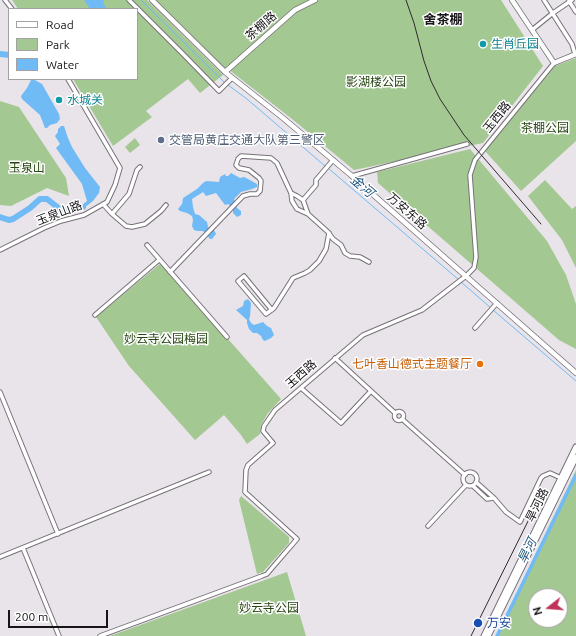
<!DOCTYPE html>
<meta charset="utf-8">
<style>
body{margin:0}
#map{position:relative;width:576px;height:636px;overflow:hidden;background:#e9e3ea;font-family:Ubuntu,sans-serif}
canvas{display:block}
.legend{position:absolute;left:8px;top:8px;width:130px;height:72px;box-sizing:border-box;background:#fff;border:1px solid #a3a1a3;margin:0;padding:5px 7px;list-style:none;font-size:12px;color:#181518}
.legend li{display:flex;align-items:center;gap:8px;height:20px}
.legend b{width:20px;border:1px solid #a3a1a3}
.north{position:absolute;left:528px;top:588px;width:40px;height:40px;box-sizing:border-box;background:#fff;border:1px solid #a3a1a3;border-radius:50%;rotate:253deg;font-size:11px;font-weight:700;line-height:16px;text-align:center;color:#181518}
.north::after{content:'';display:block;margin:auto;width:14px;height:18px;background:#c0315a;clip-path:polygon(50% 0,100% 100%,50% 72%,0 100%)}
.scale{position:absolute;left:8px;top:610px;width:100px;height:18px;box-sizing:border-box;border:2px solid #181518;border-top:0;padding-left:5px;font-size:12px;line-height:14px;white-space:nowrap;color:#181518;-webkit-text-stroke:3px #fff;paint-order:stroke}
</style>
<div id="map">
<canvas width="576" height="636"></canvas>
<ul class="legend">
<li><b style="height:5px;background:#fff"></b>Road</li>
<li><b style="height:11px;background:#a4c892"></b>Park</li>
<li><b style="height:11px;background:#70bbf6"></b>Water</li>
</ul>
<div class="north">N</div>
<div class="scale">200 m</div>
</div>
<script>
const ctx = document.querySelector('canvas').getContext('2d');
ctx.lineJoin = 'round';
function fill(path, color) { ctx.fillStyle = color; ctx.fill(path, 'evenodd'); }
const toPath = rows => new Path2D(rows.map(r => 'M' + r).join(''));
function strokePath(path, color, width, dash) { ctx.strokeStyle = color; ctx.lineWidth = width; ctx.lineCap = dash ? 'butt' : 'round'; ctx.setLineDash(dash || []); ctx.stroke(path); }
function drawText(font, color, halo, rows, align = 'center') {
  ctx.font = font + ' Ubuntu,"Noto Sans SC",sans-serif'; ctx.lineWidth = 3; ctx.setLineDash([]); ctx.textBaseline = 'middle'; ctx.strokeStyle = halo; ctx.fillStyle = color; for (const [text, x, y, turn = 0] of rows) {
    ctx.save(); ctx.translate(x, y); ctx.rotate((+turn || 0) * Math.PI / 180); ctx.textAlign = isNaN(turn) ? turn : align; if (halo) ctx.strokeText(text, 0, 0); ctx.fillText(text, 0, 0); ctx.restore();
  }
}
const green = toPath([
 [12,0,147,0,223,75,200,93,188,79,146,111,152,117,113,146,73,79,137,79,137,9,18,9],
 [154,0,501,0,543,66,483,143,354,170,292,119,228,69,226,70],
 [576,58,576,141,521,191,485,151,555,66],
 [0,101,19,107,66,178,69,196,47,188,11,206,0,205],
 [135,138,140,145,130,153,125,147],
 [470,149,547,241,566,275,576,304,576,349,559,340,378,183,377,172],
 [545,180,572,209,576,206,576,268,562,240,528,196],
 [161,263,281,399,268,413,261,425,260,434,247,444,241,435,224,415,195,440,129,366,96,317],
 [576,470,576,636,496,636],
 [536,596,560,596,560,620,536,620],
 [241,496,289,537,289,543,263,572,257,574,239,500],
 [287,572,306,636,110,636,132,628]
]);
const water = toPath([
 [84,0,104,0,103,3,107,9,90,9],
 [33,79,42,84,59,114,60,119,57,123,50,125,47,128,45,128,40,115,22,99,21,96,27,88,31,80],
 [61,126,64,126,68,138,72,147,85,168,100,187,99,193,93,201,84,208,82,205,87,201,82,184,56,148,60,144,55,136,58,132,58,129],
 [231,173,240,178,244,177,248,179,257,184,257,187,252,189,241,192,234,199,237,208,241,211,241,215,237,217,233,213,233,209,228,204,225,205,216,193,206,196,203,192,192,199,193,207,195,214,199,215,207,222,208,227,214,230,216,234,212,239,210,239,203,231,197,231,194,230,192,226,193,220,192,216,187,213,180,211,178,209,182,204,183,198,197,189,203,183,206,181,219,182,220,177,225,174,226,176,228,176],
 [248,299,251,303,250,317,249,319,251,323,254,325,263,322,267,326,271,328,274,335,271,338,265,341,263,340,261,336,257,333,253,333,249,329,247,323,247,320,236,310,243,306,244,301]
]);
const stream = toPath([
 [141,0,225,83],
 [228,85,247,99,325,166],
 [328,168,459,280],
 [461,282,491,308],
 [493,310,576,381]
]);
const canal = toPath([
 [497,636,576,475]
]);
const river = toPath([
 [0,54,9,55],
 [0,217,9,220,13,219,30,208,40,199,47,199,61,210,78,209,83,207]
]);
const street = toPath([
 [5,0,12,9],
 [129,0,184,55,219,91,232,78],
 [544,0,572,44,575,54],
 [569,1,576,12],
 [532,30,553,13,572,0],
 [352,176,467,144],
 [303,200,308,214,297,209,292,201,291,193,297,196,303,200,316,185,316,180,333,160],
 [103,204,112,214,126,226,132,227,145,224,161,211,166,205],
 [112,214,129,194,137,170,140,167],
 [308,214,328,232,333,239,341,245,345,253,350,256,360,257,369,262],
 [147,245,227,337],
 [0,250,44,228,61,221,84,215,107,202,115,185,120,168,68,79],
 [170,272,243,196,250,194,257,194,260,191,261,181,259,178,249,170,239,168,236,165,238,159,241,156,271,158,277,163,291,193],
 [272,310,244,276,238,281,266,314,274,308,293,278,305,273,310,270,319,261,326,249,329,233],
 [95,315,159,260],
 [475,328,497,303],
 [335,358,395,413],
 [301,388,341,423,371,391],
 [0,392,58,534],
 '394.5 416a4.5 4.5 0 1 1 9 0a4.5 4.5 0 1 1-9 0Z',
 [402,419,465,475],
 '463 479a7 7 0 1 1 14 0a7 7 0 1 1-14 0Z',
 [476,482,494,498,506,512,520,522,541,478,543,476,550,473,561,478],
 [473,486,487,499,494,498],
 [428,526,466,485],
 [23,548,59,636],
 [0,557,209,472],
 [100,636,262,576,267,574,272,568,297,539,245,492,246,470,248,465,273,443,263,431,264,426,275,410,363,335,422,310,466,276,474,268,476,257,470,175,475,160,554,63]
]);
const secondary = toPath([
 [152,0,225,72,283,118,352,176,576,373],
 [512,0,554,63,576,54],
 [225,72,295,10,315,0]
]);
const primary = toPath([
 [484,636,576,447],
 [488,636,576,457]
]);
const tram = toPath([
 [406,0,414,23,424,61,431,81,440,99,464,135,541,224],
 [471,636,544,489]
]);
const markers = [
 [483,44,4,"#0f9aa8"],
 [59,100,4,"#0f9aa8"],
 [161,140,4,"#5c6f8a"],
 [480,364,4,"#e8710a"],
 [478,623,5,"#1a4fb4"]
];
const streetNames = [
 ["茶棚路",261,26,-41],
 ["玉西路",497,117,-51],
 ["万安东路",407,211,41],
 ["玉泉山路",59,213,-21],
 ["玉西路",301,374,-41],
 ["旱河路",537,505,-64]
];
const cultureNames = [
 ["生肖丘园",491,44],
 ["水城关",67,100]
];
const parkNames = [
 ["影湖楼公园",376,82],
 ["茶棚公园",545,128],
 ["玉泉山",27,168],
 ["妙云寺公园梅园",166,339],
 ["妙云寺公园",269,608]
];
const serviceNames = [
 ["交管局黄庄交通大队第三警区",169,140]
];
const foodNames = [
 ["七叶香山德式主题餐厅",472,364]
];
const transitNames = [
 ["万安",487,623]
];
const neighbourhoodNames = [
 ["舍茶棚",443,20]
];
const waterNames = [
 ["金河",362,186,41],
 ["旱河",527,551,-64]
];
fill(green, '#a4c892');
fill(water, '#70bbf6');
strokePath(stream, '#70bbf6', 1);
strokePath(canal, '#70bbf6', 3.5);
strokePath(river, '#70bbf6', 6);
strokePath(street, '#777278', 5.5);
strokePath(secondary, '#777278', 6);
strokePath(primary, '#777278', 7);
strokePath(street, '#fff', 3.5);
strokePath(secondary, '#fff', 4.5);
strokePath(primary, '#fff', 5);
strokePath(tram, '#2e2b2e', 1);
for (const [x, y, r, color] of markers) { const dot = new Path2D(); dot.arc(x, y, r, 0, 2 * Math.PI); ctx.fillStyle = color; ctx.fill(dot); strokePath(dot, '#fff', 1.5); }
drawText('12px', '#181518', '#fff', streetNames);
drawText('12px', '#0d838f', '#fff', cultureNames, 'left');
drawText('12px', '#274512', '#fff', parkNames);
drawText('12px', '#4e5e75', '#fff', serviceNames, 'left');
drawText('12px', '#c56008', '#fff', foodNames, 'right');
drawText('12px', '#164399', '#fff', transitNames, 'left');
drawText('bold 13px', '#181518', '#fff', neighbourhoodNames);
drawText('italic 13px', '#1f557c', '#fff', waterNames);
</script>
